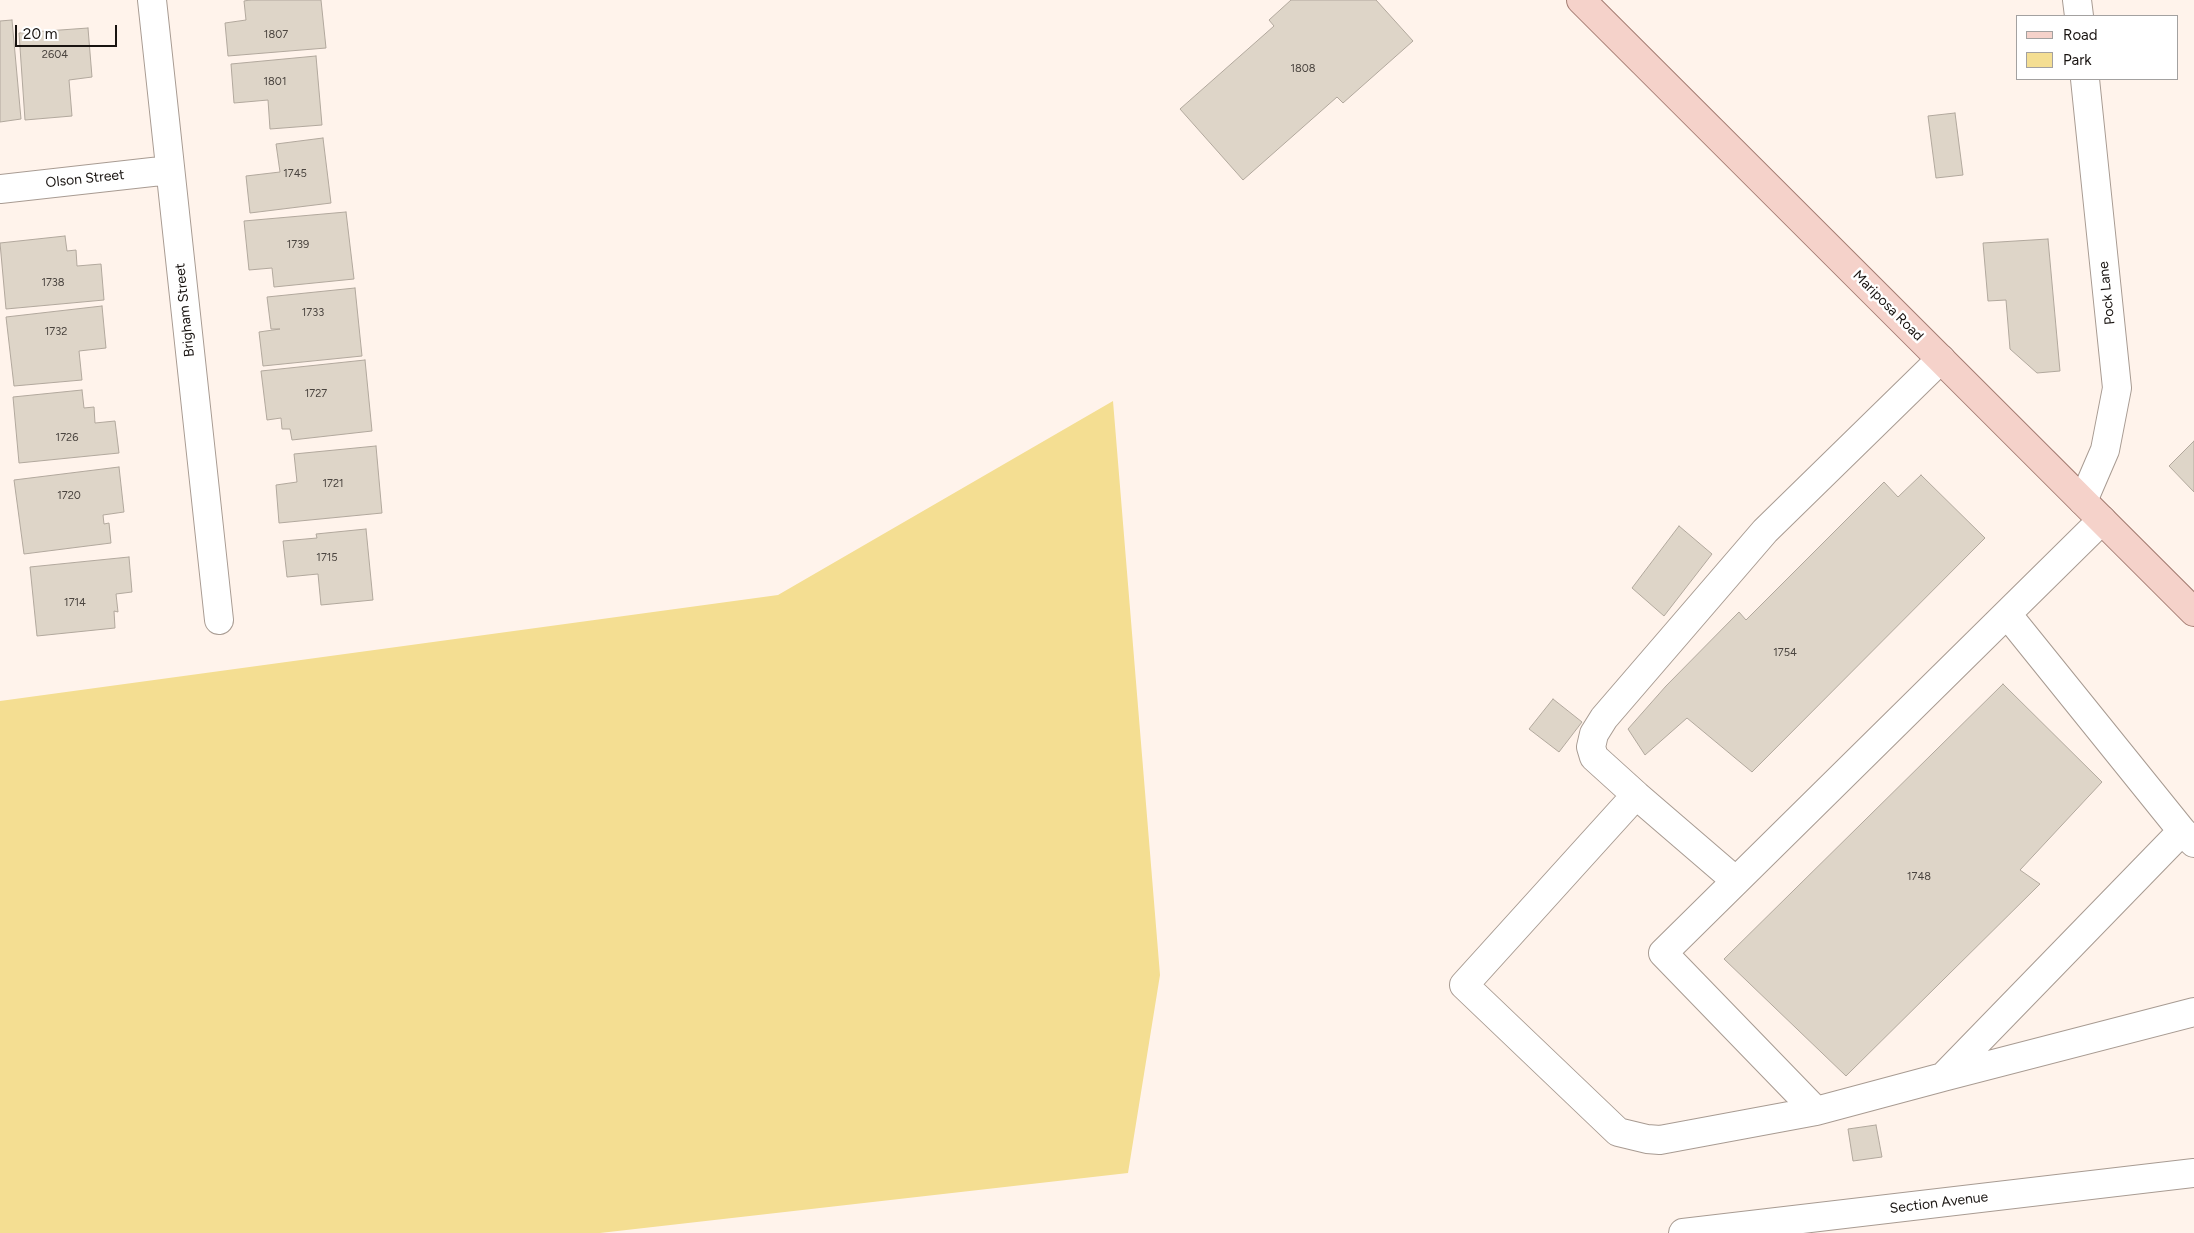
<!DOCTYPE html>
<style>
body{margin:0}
#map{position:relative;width:2194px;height:1233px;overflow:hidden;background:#fff3eb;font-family:Figtree,sans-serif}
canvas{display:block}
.legend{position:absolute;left:2016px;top:15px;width:162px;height:65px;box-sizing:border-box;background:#fff;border:1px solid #a3a1a0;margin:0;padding:6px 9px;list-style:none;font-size:15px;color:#191411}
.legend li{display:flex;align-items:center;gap:10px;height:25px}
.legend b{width:25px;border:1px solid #a3a1a0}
.scale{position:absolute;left:15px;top:25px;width:102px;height:22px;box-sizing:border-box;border:2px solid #191411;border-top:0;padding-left:6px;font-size:15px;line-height:18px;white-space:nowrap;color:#191411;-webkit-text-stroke:4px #fff;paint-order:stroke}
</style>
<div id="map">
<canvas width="2194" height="1233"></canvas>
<ul class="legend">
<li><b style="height:6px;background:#f5d2ca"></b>Road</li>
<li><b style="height:14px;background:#f4de92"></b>Park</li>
</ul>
<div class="scale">20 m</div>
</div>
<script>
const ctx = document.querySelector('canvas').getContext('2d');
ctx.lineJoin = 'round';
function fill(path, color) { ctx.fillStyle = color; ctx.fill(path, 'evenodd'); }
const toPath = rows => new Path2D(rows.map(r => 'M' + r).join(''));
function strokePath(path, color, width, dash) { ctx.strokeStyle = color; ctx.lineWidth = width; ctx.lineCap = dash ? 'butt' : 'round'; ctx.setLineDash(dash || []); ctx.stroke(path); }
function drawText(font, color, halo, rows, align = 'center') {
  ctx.font = font + ' Figtree,sans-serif'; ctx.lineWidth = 5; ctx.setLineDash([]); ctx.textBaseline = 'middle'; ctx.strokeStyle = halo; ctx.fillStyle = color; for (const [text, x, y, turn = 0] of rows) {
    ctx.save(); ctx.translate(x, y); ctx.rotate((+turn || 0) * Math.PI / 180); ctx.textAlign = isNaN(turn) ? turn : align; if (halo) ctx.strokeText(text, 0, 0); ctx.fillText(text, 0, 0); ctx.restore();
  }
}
const green = toPath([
 [1113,401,1160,975,1128,1173,600,1233,0,1233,0,701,778,595]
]);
const building = toPath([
 [250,0,321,0,326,48,228,56,225,23,246,20,244,1,250,0],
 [1291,0,1376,0,1413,41,1343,103,1337,97,1243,180,1180,109,1274,26,1269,20,1291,0],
 [12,20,21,119,0,122,0,21,12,20],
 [88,28,92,77,69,80,72,116,25,120,19,33,88,28],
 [316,56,322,125,270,129,268,100,234,103,231,64,316,56],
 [1955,113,1963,175,1936,178,1928,116,1955,113],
 [323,138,331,203,250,213,246,176,280,172,276,144,323,138],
 [346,212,354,279,274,287,272,268,249,270,244,221,346,212],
 [65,236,67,251,76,250,77,266,101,264,104,300,6,309,0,243,65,236],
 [2048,239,2060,371,2037,373,2010,349,2006,300,1988,301,1983,243,2048,239],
 [355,288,362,356,263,366,259,332,280,329,271,329,267,297,355,288],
 [102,306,106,348,79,351,82,380,14,386,6,317,102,306],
 [365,360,372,431,292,440,290,429,282,429,281,418,267,420,261,371,365,360],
 [82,390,84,408,94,407,95,423,115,421,119,453,19,463,13,397,82,390],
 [2194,441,2194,492,2169,466,2194,441],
 [376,446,382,513,279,523,276,485,297,482,294,454,376,446],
 [119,467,124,512,103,515,104,524,109,523,111,543,24,554,14,480,119,467],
 [1921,475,1985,538,1752,772,1687,718,1645,755,1628,729,1666,686,1739,612,1746,620,1884,482,1898,497,1921,475],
 [1679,526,1712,554,1664,616,1632,588,1679,526],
 [366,529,373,600,321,605,318,574,287,577,283,541,317,538,316,534,366,529],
 [129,557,132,592,116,594,118,612,114,611,115,628,37,636,30,567,129,557],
 [2003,684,2102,782,2020,870,2040,884,1846,1076,1724,959,2003,684],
 [1553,699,1582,722,1559,752,1529,729,1553,699],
 [1876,1125,1882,1157,1853,1161,1848,1129,1876,1125]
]);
const minor = toPath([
 [152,0,219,620],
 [2077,0,2079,16],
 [0,189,170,170],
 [2083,501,2105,450,2117,388,2085,79],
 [2007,614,2182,831],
 [1636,795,1594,757,1591,747,1594,734,1604,718,1765,531,1941,359],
 [2194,843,2182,831,1943,1077,2194,1012],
 [1736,881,1636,795,1464,985,1618,1132,1647,1139,1660,1140,1816,1111],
 [1943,1077,1816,1111,1663,953,2102,520],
 [1683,1233,2194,1173]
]);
const major = toPath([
 [1581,0,2194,612]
]);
const numberNames = [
 ["1807",276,35],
 ["2604",55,55],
 ["1808",1303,69],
 ["1801",275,82],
 ["1745",295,174],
 ["1739",298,245],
 ["1738",53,283],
 ["1733",313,313],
 ["1732",56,332],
 ["1727",316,394],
 ["1726",67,438],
 ["1721",333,484],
 ["1720",69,496],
 ["1715",327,558],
 ["1714",75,603],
 ["1754",1785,653],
 ["1748",1919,877]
];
const streetNames = [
 ["Olson Street",85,179,-6],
 ["Pock Lane",2107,293,-96],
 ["Mariposa Road",1888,306,45],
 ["Brigham Street",185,310,-96],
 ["Section Avenue",1939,1203,-7]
];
fill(green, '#f4de92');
fill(building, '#ded5c8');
strokePath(building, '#b2a89d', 1);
strokePath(minor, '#a89b92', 30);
strokePath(major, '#a47c72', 30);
strokePath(minor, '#fff', 28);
strokePath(major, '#f5d2ca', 28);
drawText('11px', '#4a443f', null, numberNames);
drawText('14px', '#191411', '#fff', streetNames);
</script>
